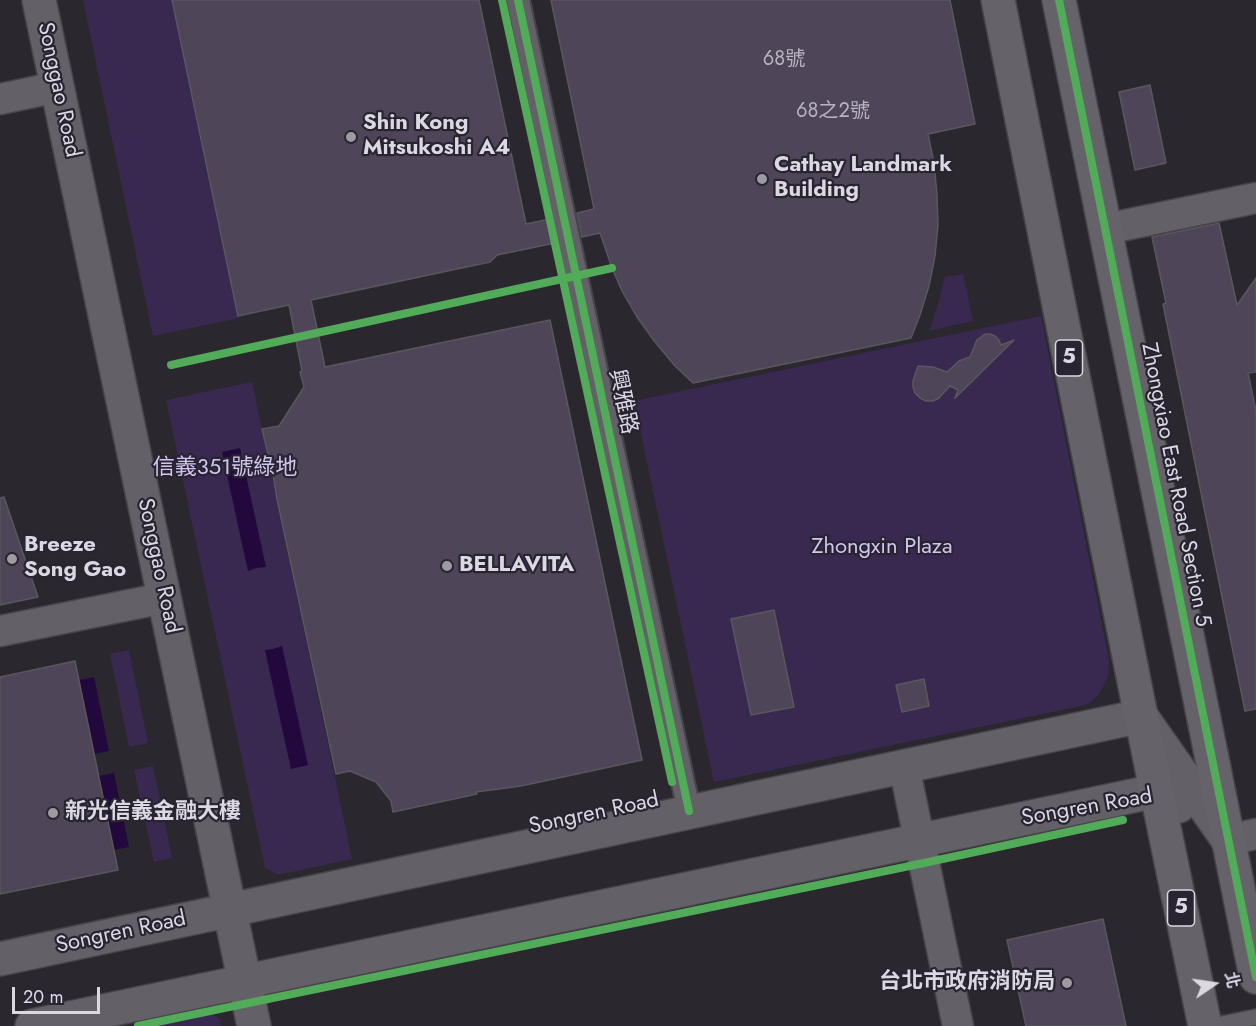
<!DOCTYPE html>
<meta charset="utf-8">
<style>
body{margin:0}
#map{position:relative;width:1256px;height:1026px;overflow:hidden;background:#2a282e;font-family:Jost,"Noto Sans TC",sans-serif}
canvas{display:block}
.north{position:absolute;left:1184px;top:954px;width:60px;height:60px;-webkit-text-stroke:4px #292432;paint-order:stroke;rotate:77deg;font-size:16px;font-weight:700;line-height:24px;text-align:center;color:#dbd8e1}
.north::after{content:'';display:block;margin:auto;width:21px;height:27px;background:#dbd8e1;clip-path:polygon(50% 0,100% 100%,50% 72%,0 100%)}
.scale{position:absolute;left:12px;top:987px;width:88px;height:27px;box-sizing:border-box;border:3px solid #dbd8e1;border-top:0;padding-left:8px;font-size:18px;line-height:21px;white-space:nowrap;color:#dbd8e1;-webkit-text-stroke:4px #292432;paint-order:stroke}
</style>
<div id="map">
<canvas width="1256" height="1026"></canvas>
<div class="north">北</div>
<div class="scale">20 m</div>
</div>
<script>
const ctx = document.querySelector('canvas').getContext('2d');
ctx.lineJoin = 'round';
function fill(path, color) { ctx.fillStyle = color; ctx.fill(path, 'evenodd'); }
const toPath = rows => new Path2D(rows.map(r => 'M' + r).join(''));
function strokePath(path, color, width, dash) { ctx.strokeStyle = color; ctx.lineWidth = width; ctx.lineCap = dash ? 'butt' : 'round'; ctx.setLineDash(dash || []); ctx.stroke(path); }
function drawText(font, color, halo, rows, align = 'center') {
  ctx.font = font + ' Jost,"Noto Sans TC",sans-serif'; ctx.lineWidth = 4.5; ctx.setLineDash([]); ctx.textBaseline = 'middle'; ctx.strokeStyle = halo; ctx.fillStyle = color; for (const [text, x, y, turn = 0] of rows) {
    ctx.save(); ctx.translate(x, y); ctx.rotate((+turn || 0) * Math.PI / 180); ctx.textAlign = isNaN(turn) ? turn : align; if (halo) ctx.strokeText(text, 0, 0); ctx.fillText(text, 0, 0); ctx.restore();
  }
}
const green = toPath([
 [83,0,172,0,239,318,153,336],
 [963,274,973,321,929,331,938,304,945,277],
 [1041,316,1109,661,1108,676,1099,694,1090,703,1081,706,714,782,634,401],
 [252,382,352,859,278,875,265,868,166,400],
 [129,650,148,743,129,747,110,654],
 [153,766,172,858,154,862,134,770],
 [208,1013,216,1016,220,1020,221,1026,146,1026]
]);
const water = toPath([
 [240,448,266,567,256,568,248,571,222,452],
 [282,646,308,765,291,769,265,650,273,649],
 [94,677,109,751,94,754,79,680],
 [114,773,129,847,114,850,99,776]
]);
const building = toPath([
 [172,0,479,0,526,224,550,219,555,243,497,255,490,262,311,300,325,367,550,320,642,760,521,786,476,792,477,794,393,812,391,801,376,782,350,771,336,774,277,499,273,475,262,429,279,426,304,387,300,372,302,371,289,305,238,316,172,0],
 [551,0,950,0,975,124,928,134,934,163,937,194,938,225,935,256,929,286,920,315,911,338,693,383,675,366,655,342,637,317,622,291,612,268,600,233,582,237,577,213,594,209,551,0],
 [1150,85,1166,163,1135,170,1119,92,1150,85],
 [1219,223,1237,305,1256,278,1256,372,1248,373,1256,411,1256,709,1245,711,1163,304,1166,303,1152,237,1219,223],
 [985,334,990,334,995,336,999,340,1001,345,1014,340,955,398,958,390,950,386,939,398,933,401,926,401,920,398,915,393,913,387,913,381,918,366,933,367,947,372,959,361,970,357,977,340,985,334],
 [4,497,38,597,0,605,0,498,4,497],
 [774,610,794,707,751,715,731,619,774,610],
 [75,661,118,870,0,894,0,677,75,661],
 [924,679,929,706,902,712,896,685,924,679],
 [1103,919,1126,1026,1026,1026,1007,940,1103,919]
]);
const service = toPath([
 [1212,1026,1256,1017]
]);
const pedestrian = toPath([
 [518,0,689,811]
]);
const minor = toPath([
 [0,99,57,87],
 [1106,229,1256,198],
 [0,631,164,598],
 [904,766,958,1026],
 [1228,840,1256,834]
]);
const tertiary = toPath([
 [39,0,254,1026],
 [0,959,1141,716,1228,840],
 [32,1026,1156,791,1179,806]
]);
const primary = toPath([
 [998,0,1141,716,1205,1026],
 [1059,0,1256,977]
]);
const cycleway = toPath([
 [502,0,672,782],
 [518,0,689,811],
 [1059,0,1256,977],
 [171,365,612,268],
 [138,1026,924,863,1123,820]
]);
const markers = [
 [351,137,6,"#9d9aa2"],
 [762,179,6,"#9d9aa2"],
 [12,559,6,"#9d9aa2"],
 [447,566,6,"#9d9aa2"],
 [53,813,6,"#9d9aa2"],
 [1067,983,6,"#9d9aa2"]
];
const numberNames = [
 ["68號",784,60],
 ["68之2號",833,112]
];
const shields = [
 [1069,358,27],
 [1181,908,27]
];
const shieldNames = [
 ["5",1069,358],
 ["5",1181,908]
];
const streetNames = [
 ["Songgao Road",58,90,78],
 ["興雅路",622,402,78],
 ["Zhongxiao East Road Section 5",1175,485,79],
 ["Songgao Road",158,566,78],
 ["Songren Road",1087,808,-10],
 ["Songren Road",594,814,-12],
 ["Songren Road",121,933,-12]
];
const poiNames = [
 ["Shin Kong",363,124],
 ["Mitsukoshi A4",363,149],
 ["Cathay Landmark",774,166],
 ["Building",774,191],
 ["Breeze",24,546],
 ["Song Gao",24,571],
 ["BELLAVITA",459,566],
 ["新光信義金融大樓",65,813],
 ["台北市政府消防局",1055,983,"right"]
];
const parkNames = [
 ["信義351號綠地",225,469],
 ["Zhongxin Plaza",882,548]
];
fill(green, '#392951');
fill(water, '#22083d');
fill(building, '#4e4658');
strokePath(building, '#59575d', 1.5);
strokePath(service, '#47454a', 18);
strokePath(pedestrian, '#47454a', 26);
strokePath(minor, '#47454a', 33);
strokePath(tertiary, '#47454a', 36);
strokePath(primary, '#47454a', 36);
strokePath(service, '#636167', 15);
strokePath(pedestrian, '#636167', 22);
strokePath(minor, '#636167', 30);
strokePath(tertiary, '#636167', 33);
strokePath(primary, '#65626a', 33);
strokePath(cycleway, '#51ab58', 8);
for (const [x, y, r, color] of markers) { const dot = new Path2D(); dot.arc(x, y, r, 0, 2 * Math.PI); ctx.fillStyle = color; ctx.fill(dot); strokePath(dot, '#292432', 2); }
drawText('20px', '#b8b4bf', null, numberNames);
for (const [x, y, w] of shields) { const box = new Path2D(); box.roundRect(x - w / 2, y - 18, w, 36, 4.5); ctx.fillStyle = '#292432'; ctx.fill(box); strokePath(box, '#dbd8e1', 1.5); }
drawText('bold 21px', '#dbd8e1', null, shieldNames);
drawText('22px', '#dbd8e1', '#292432', streetNames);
drawText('bold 22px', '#dbd8e1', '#292432', poiNames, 'left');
drawText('22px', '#d3c4f0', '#292432', parkNames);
</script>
